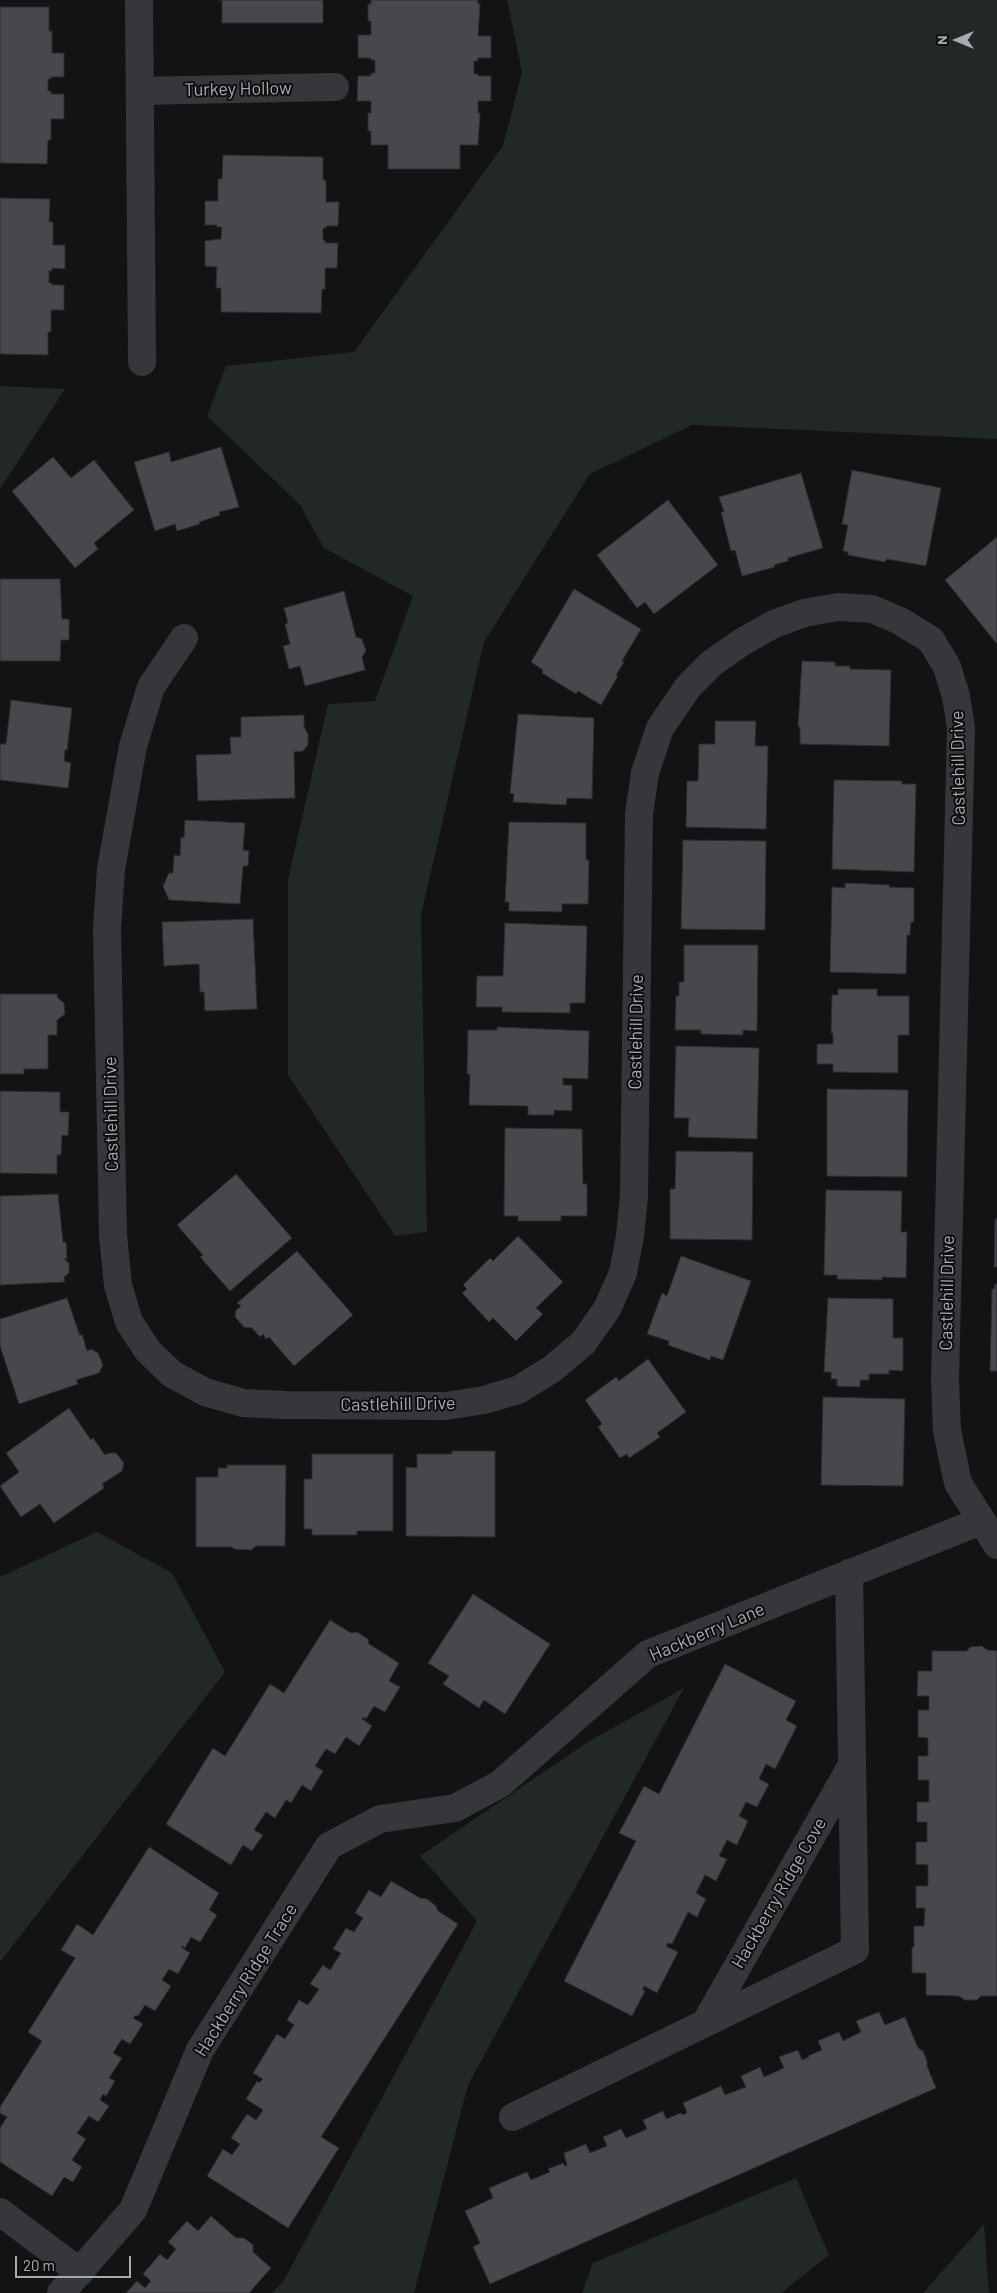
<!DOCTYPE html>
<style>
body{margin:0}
#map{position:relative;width:997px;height:2293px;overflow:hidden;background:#131314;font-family:Barlow,sans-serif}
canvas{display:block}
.north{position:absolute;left:932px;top:15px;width:50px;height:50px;-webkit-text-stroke:4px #0e0e0f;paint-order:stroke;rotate:270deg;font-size:14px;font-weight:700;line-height:20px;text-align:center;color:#a6aab3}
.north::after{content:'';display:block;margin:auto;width:18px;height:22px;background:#a6aab3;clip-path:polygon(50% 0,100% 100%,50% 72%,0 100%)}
.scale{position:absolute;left:15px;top:2256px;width:116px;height:22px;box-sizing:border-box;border:2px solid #a6aab3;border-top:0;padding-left:6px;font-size:15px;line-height:18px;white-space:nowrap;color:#a6aab3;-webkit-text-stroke:4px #0e0e0f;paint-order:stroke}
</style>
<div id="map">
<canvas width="997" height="2293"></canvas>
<div class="north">N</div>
<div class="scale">20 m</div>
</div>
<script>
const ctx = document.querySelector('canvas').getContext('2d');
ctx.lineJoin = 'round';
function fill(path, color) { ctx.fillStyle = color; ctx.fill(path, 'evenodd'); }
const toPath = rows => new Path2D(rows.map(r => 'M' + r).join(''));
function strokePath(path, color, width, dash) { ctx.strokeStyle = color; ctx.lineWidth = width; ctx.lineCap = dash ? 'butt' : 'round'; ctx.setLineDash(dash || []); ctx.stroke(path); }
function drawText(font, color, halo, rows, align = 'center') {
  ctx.font = font + ' Barlow,sans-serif'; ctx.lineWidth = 4; ctx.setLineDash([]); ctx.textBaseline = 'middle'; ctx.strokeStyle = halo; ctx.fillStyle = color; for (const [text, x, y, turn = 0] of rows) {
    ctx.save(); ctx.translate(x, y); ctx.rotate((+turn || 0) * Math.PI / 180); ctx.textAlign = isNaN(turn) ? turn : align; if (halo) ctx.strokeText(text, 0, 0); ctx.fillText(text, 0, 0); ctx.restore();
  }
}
const green = toPath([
 [507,0,997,0,997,439,692,425,590,474,484,642,421,915,427,1232,395,1236,288,1075,288,879,328,704,375,701,413,596,324,548,300,505,207,416,226,366,354,352,503,146,522,72],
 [0,386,65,389,0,489],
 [97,1532,172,1573,225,1672,0,1962,0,1577],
 [684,1688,468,2085,414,2293,272,2293,284,2280,477,1921,420,1856,588,1742],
 [796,2178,829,2255,781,2293,582,2293,593,2263],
 [984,2224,989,2293,923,2293]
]);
const building = toPath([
 [218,0,323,0,323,23,222,23,222,0,218,0],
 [371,0,478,0,478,4,480,4,478,36,491,36,491,58,478,58,478,61,474,61,474,74,478,74,478,76,491,76,491,101,478,101,478,113,480,113,478,145,460,145,460,169,388,169,388,145,371,145,371,131,368,131,368,113,371,113,371,101,357,101,358,76,371,76,371,73,375,73,375,60,371,60,371,58,358,58,358,35,371,35,371,21,368,21,368,4,371,4,371,0],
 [0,7,49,7,49,31,52,31,52,53,64,53,64,77,51,77,51,79,48,79,48,91,51,91,51,94,64,94,64,119,51,119,51,140,48,140,47,164,0,163,0,7],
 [223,155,323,157,323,180,326,180,326,202,339,202,338,226,326,226,326,228,323,228,323,240,325,240,325,243,338,243,337,268,325,268,325,289,322,289,321,313,221,312,221,288,216,288,217,267,205,266,205,241,221,239,222,227,217,227,217,225,205,225,205,201,218,201,218,179,222,179,223,155],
 [0,198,50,199,49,222,53,222,53,245,65,245,65,269,52,268,52,271,49,271,49,283,52,283,52,285,64,285,64,310,51,310,51,332,48,332,48,355,0,354,0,198],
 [221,447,239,507,219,512,220,515,199,522,200,524,177,531,175,524,155,531,134,462,169,452,171,462,221,447],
 [53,457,71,478,94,460,134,510,94,543,98,549,75,568,12,491,53,457],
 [852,470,941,488,926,566,887,559,885,562,848,555,848,552,843,551,848,525,842,524,852,470],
 [801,473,823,548,788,558,788,561,774,565,775,567,742,576,735,550,731,551,721,512,724,512,719,497,801,473],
 [668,500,718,565,654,614,645,602,637,608,597,555,668,500],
 [997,537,997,644,945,580,997,537],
 [0,579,60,579,62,619,69,619,69,640,61,640,60,661,0,661,0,579],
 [574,589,641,629,622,661,624,662,616,675,618,676,601,705,578,691,576,694,542,673,543,670,531,662,574,589],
 [344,591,356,637,362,639,366,651,362,657,365,670,305,686,300,666,289,669,283,646,290,644,285,624,288,623,284,608,344,591],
 [802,661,835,662,835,666,850,666,850,669,891,670,889,746,800,744,800,727,798,727,802,661],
 [11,700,72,708,67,750,65,750,64,761,71,763,68,788,0,780,0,744,6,744,11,700],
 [518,714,594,718,592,799,567,798,566,805,513,802,514,794,510,793,518,714],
 [304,715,304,727,308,734,308,745,303,751,294,752,295,798,198,801,196,755,231,754,230,737,241,737,241,717,304,715],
 [715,721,756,721,755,746,768,746,766,829,686,827,687,781,698,781,699,744,715,744,715,721],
 [834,780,902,781,902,784,916,784,914,872,832,869,834,780],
 [185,820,245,823,243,850,249,851,248,866,243,866,240,904,169,900,163,886,169,873,173,873,174,855,180,856,181,837,184,838,185,820],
 [509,822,586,823,586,860,589,860,588,904,562,904,562,912,509,911,509,902,505,902,509,822],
 [683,840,766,841,765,930,681,929,683,840],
 [845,883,890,885,889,887,914,888,914,922,911,922,910,935,907,935,906,974,830,972,832,887,845,888,845,883],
 [253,919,257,1009,205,1011,204,992,200,992,199,964,164,966,162,922,253,919],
 [505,923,587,926,585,1003,570,1003,570,1013,502,1012,502,1007,476,1007,477,976,503,976,505,923],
 [684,945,758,945,757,1031,743,1030,743,1035,701,1034,701,1030,675,1030,676,996,679,996,679,982,684,982,684,945],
 [838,989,877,989,877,996,909,996,909,1035,898,1035,898,1073,833,1072,833,1064,817,1064,817,1044,833,1044,833,1033,831,1033,832,995,838,995,838,989],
 [0,994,57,994,57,997,64,1003,65,1014,57,1020,57,1035,48,1035,48,1069,24,1069,24,1074,0,1074,0,994],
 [497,1027,589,1031,588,1079,563,1078,563,1085,572,1085,572,1111,554,1110,554,1115,528,1115,528,1106,469,1105,470,1074,467,1074,468,1030,497,1030,497,1027],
 [676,1046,759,1048,757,1139,688,1137,689,1118,674,1118,676,1046],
 [827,1089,908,1090,907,1177,827,1176,827,1089],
 [0,1091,60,1092,60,1112,69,1112,68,1136,62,1135,61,1155,57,1155,57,1174,0,1173,0,1091],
 [505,1128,582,1129,583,1184,587,1184,587,1216,561,1216,561,1221,518,1221,518,1216,504,1216,505,1128],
 [676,1151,753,1152,752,1240,670,1239,670,1189,675,1189,676,1151],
 [236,1174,292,1238,230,1291,200,1257,203,1255,177,1225,236,1174],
 [826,1190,902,1191,901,1232,907,1232,906,1278,882,1277,882,1280,837,1279,837,1275,824,1275,826,1190],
 [58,1194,63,1242,66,1242,67,1259,64,1259,69,1263,69,1273,64,1277,65,1282,0,1285,0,1196,58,1194],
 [995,1219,997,1219,997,1267,994,1267,995,1219],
 [518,1236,563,1282,536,1308,543,1314,516,1341,493,1318,489,1322,462,1293,467,1289,463,1285,490,1258,493,1261,518,1236],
 [297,1251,353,1315,294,1366,269,1337,266,1339,263,1334,260,1337,252,1328,244,1327,235,1317,236,1310,241,1306,237,1303,297,1251],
 [681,1256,751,1281,723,1360,711,1356,710,1360,668,1345,669,1341,647,1334,662,1293,667,1296,681,1256],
 [995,1284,997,1284,997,1371,990,1371,992,1289,994,1289,995,1284],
 [67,1298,80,1336,82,1334,87,1351,91,1349,98,1353,103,1365,99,1373,76,1380,78,1384,19,1404,0,1346,0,1319,67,1298],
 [828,1298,893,1299,893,1338,903,1338,903,1371,889,1370,889,1374,869,1374,869,1380,860,1380,860,1387,837,1386,837,1379,831,1379,831,1372,824,1372,828,1298],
 [648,1359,686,1412,657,1433,660,1437,629,1458,627,1454,620,1458,598,1427,602,1424,585,1400,616,1377,619,1381,648,1359],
 [823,1397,905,1399,903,1486,821,1485,823,1397],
 [69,1408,91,1440,93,1438,105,1455,109,1453,116,1453,124,1463,122,1471,102,1484,104,1488,54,1523,40,1504,21,1517,0,1486,19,1472,6,1453,69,1408],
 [452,1451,495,1451,495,1537,406,1536,406,1467,417,1468,417,1454,452,1454,452,1451],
 [312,1454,393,1454,393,1531,357,1531,357,1535,312,1535,312,1529,304,1529,304,1479,312,1479,312,1454],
 [227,1465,286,1465,285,1546,256,1546,251,1550,235,1549,231,1547,196,1547,196,1477,218,1477,218,1468,227,1468,227,1465],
 [473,1594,550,1644,505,1714,484,1700,479,1708,443,1684,449,1676,428,1663,473,1594],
 [330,1620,351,1633,357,1632,368,1639,369,1644,399,1663,389,1681,400,1687,385,1712,374,1706,366,1719,363,1717,362,1719,372,1726,359,1746,346,1737,335,1754,326,1749,315,1766,323,1771,311,1791,302,1785,291,1803,286,1800,275,1818,266,1812,254,1830,263,1835,252,1851,243,1845,231,1865,166,1824,213,1748,225,1756,270,1684,284,1693,330,1620],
 [982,1646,987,1650,997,1651,997,1996,981,1996,977,2000,965,2000,959,1996,926,1995,926,1973,912,1973,912,1947,914,1947,914,1926,924,1926,925,1908,916,1908,916,1886,928,1886,928,1865,916,1864,916,1842,927,1842,927,1822,917,1822,917,1802,929,1802,929,1780,918,1780,918,1756,928,1756,928,1738,918,1737,918,1710,929,1710,929,1696,917,1696,918,1671,932,1671,932,1651,967,1651,970,1647,982,1646],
 [725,1664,796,1701,786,1720,797,1726,775,1769,766,1764,759,1779,769,1784,757,1807,746,1802,739,1816,748,1821,737,1845,727,1840,719,1856,727,1859,716,1881,705,1875,696,1893,706,1899,697,1917,688,1912,672,1944,668,1943,666,1946,678,1952,657,1993,644,1986,643,1990,645,1991,632,2016,564,1981,636,1841,619,1833,644,1786,659,1794,725,1664],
 [149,1847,219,1893,209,1910,217,1915,200,1942,191,1937,185,1948,182,1946,181,1947,190,1953,178,1974,169,1969,162,1980,171,1986,155,2011,145,2005,138,2016,136,2015,133,2018,143,2024,130,2044,122,2039,113,2053,122,2058,109,2078,115,2081,106,2096,103,2094,100,2100,109,2106,98,2122,89,2116,77,2133,86,2139,72,2160,82,2167,73,2182,64,2177,52,2196,0,2162,0,2128,7,2117,0,2113,0,2107,42,2041,28,2032,75,1958,61,1950,77,1924,93,1935,149,1847],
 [391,1881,420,1898,427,1899,436,1906,438,1911,458,1924,321,2137,339,2148,288,2228,207,2176,223,2149,232,2155,240,2144,231,2138,247,2114,256,2120,263,2110,246,2099,257,2081,259,2083,263,2079,253,2073,277,2034,285,2039,294,2025,287,2020,299,2000,308,2005,319,1989,310,1984,323,1965,330,1970,341,1953,333,1949,346,1928,354,1932,363,1918,355,1913,369,1890,381,1897,391,1881],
 [879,2012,885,2025,905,2017,918,2048,923,2051,927,2061,927,2066,936,2088,490,2284,473,2247,480,2243,465,2211,493,2198,489,2188,527,2172,531,2180,550,2172,548,2169,563,2163,565,2166,567,2166,564,2153,586,2144,590,2153,607,2146,603,2137,621,2129,626,2138,647,2129,643,2120,663,2111,666,2119,681,2113,683,2115,687,2113,683,2103,721,2086,725,2095,746,2087,741,2076,760,2067,764,2077,784,2068,779,2057,798,2050,802,2060,809,2057,808,2056,822,2050,818,2041,839,2032,843,2041,861,2032,856,2021,879,2012],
 [211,2216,236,2238,244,2238,253,2245,253,2252,271,2268,249,2293,126,2293,137,2281,145,2288,151,2281,143,2274,160,2254,167,2260,176,2249,168,2242,187,2221,198,2231,211,2216]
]);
const minor = toPath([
 [139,0,142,362],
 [140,91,335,87],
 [184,638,151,687,133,746,111,869,107,928,113,1235,118,1285,129,1322,148,1351,172,1374,205,1392,243,1403,284,1405,446,1406,484,1400,518,1390,552,1369,583,1343,607,1309,623,1273,630,1236,634,1196,639,814,645,773,660,728,688,687,712,663,742,642,774,624,804,613,838,607,872,609,900,621,931,640,947,667,956,696,961,728,945,1379,947,1431,958,1483,997,1545],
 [706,2022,852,1765],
 [513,2117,855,1950,849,1573],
 [0,2212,80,2272],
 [61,2293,133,2210,200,2050,329,1846,380,1819,455,1808,500,1784,648,1654,981,1521]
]);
const streetNames = [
 ["Turkey Hollow",238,89,-1],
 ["Castlehill Drive",958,768,-91],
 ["Castlehill Drive",636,1032,-89],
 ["Castlehill Drive",111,1114,-91],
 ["Castlehill Drive",947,1293,-89],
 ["Castlehill Drive",398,1404,-1],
 ["Hackberry Lane",707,1632,-23],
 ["Hackberry Ridge Cove",779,1893,-60],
 ["Hackberry Ridge Trace",246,1980,-58]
];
fill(green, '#222823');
fill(building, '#47484c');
strokePath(building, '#2d2d30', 1);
strokePath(minor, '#36373b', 28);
drawText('18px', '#a6aab3', '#0e0e0f', streetNames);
</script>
